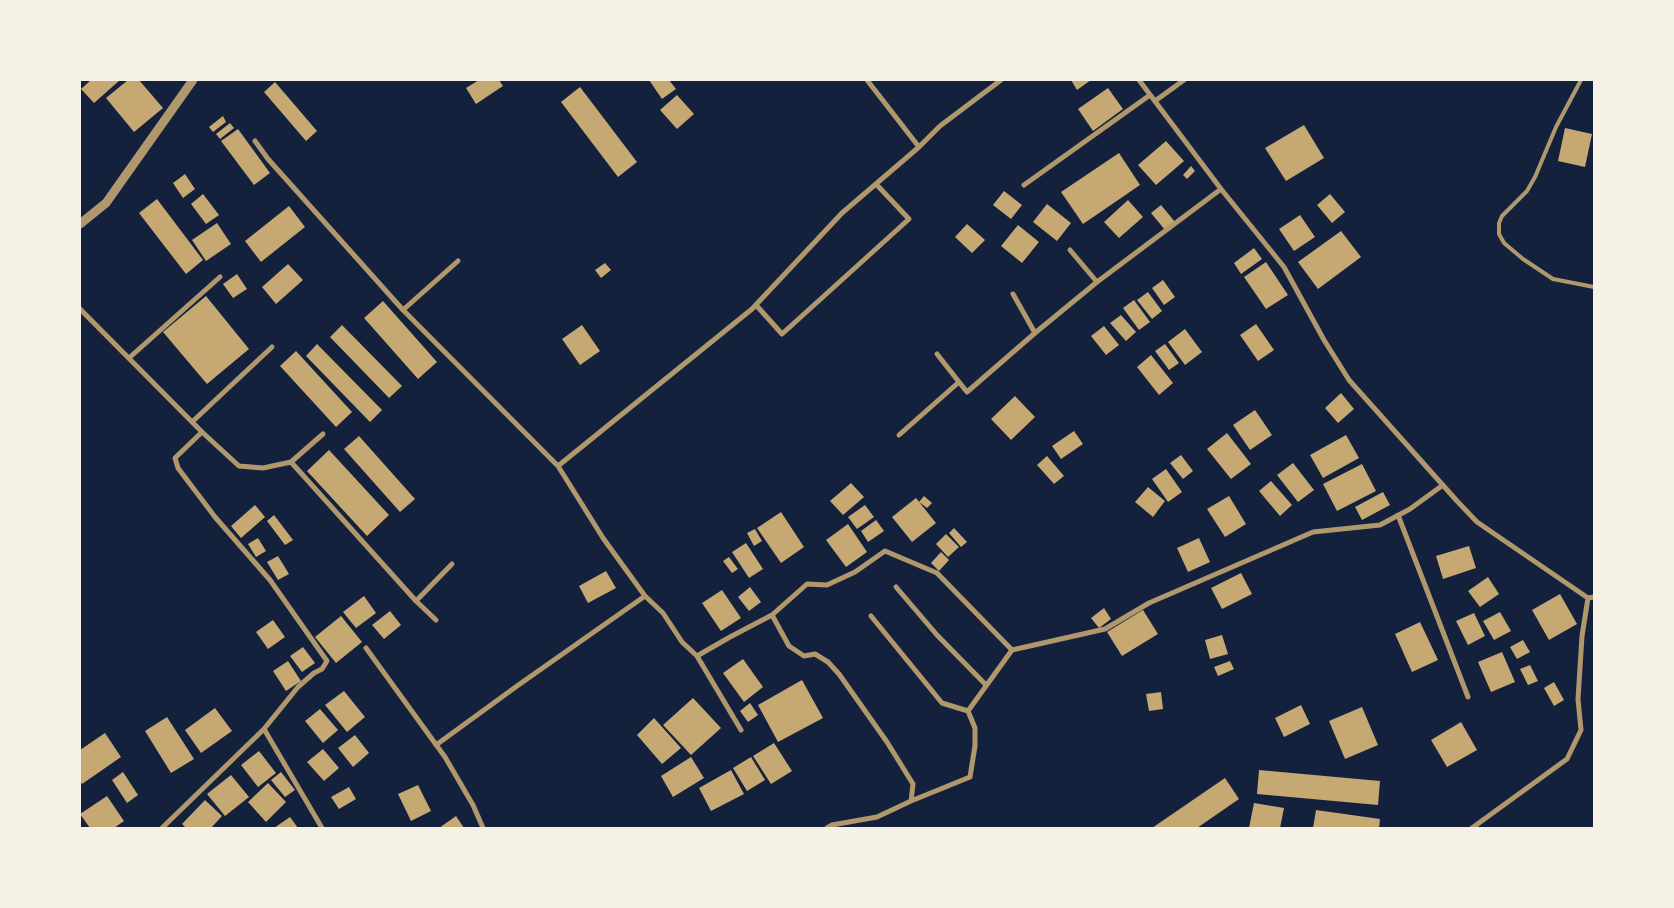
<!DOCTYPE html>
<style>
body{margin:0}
#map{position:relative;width:1674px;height:908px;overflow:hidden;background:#14213d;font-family:"Asap Condensed",sans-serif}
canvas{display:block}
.frame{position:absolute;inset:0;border:81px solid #f6f1e7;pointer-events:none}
</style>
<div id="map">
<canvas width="1674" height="908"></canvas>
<div class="frame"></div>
</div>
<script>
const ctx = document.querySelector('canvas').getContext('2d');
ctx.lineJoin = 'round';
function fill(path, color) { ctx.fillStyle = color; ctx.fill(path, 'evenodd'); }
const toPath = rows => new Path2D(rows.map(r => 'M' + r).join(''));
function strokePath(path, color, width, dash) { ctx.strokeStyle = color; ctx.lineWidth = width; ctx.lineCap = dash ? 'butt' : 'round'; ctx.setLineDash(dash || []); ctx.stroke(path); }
const building = toPath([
 [91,80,120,80,94,103,81,89],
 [128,80,139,80,163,108,134,132,106,98],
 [479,80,499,80,503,86,476,104,466,88],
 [649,80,669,80,676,89,662,99],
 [1071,80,1091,80,1077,90],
 [275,82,317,131,306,141,264,92],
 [580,87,637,162,618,177,561,102],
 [1108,88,1123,109,1093,131,1078,109],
 [677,95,694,114,677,129,660,110],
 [223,116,226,122,213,132,209,127],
 [230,123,234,128,220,139,216,134],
 [1304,125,1324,158,1286,181,1265,148],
 [1565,128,1592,134,1585,167,1558,161],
 [238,129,270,173,254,185,221,141],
 [1166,141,1184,161,1156,185,1138,165],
 [1119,153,1140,185,1083,224,1061,192],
 [1191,166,1195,171,1187,179,1183,175],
 [185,174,195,189,183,198,173,183],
 [1004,191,1022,205,1011,219,993,205],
 [203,194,219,215,206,224,191,204],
 [1330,194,1345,212,1332,223,1317,205],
 [157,199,203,260,186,274,139,213],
 [1128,200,1143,217,1119,238,1104,222],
 [1047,204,1071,223,1057,241,1033,222],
 [1161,205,1175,222,1165,230,1151,213],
 [289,206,305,227,261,262,245,241],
 [1300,215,1315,237,1294,251,1279,229],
 [217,223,231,244,206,261,192,240],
 [967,224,985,240,972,253,955,237],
 [1018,225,1039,242,1022,263,1001,246],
 [1341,231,1361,257,1318,289,1298,262],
 [1254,248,1262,259,1241,274,1234,263],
 [1266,262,1288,295,1266,309,1244,277],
 [605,263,611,270,601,278,595,270],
 [288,264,303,280,276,304,262,287],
 [237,274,247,289,233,298,223,284],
 [1163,280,1175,297,1164,305,1152,288],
 [1148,292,1162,311,1152,319,1137,300],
 [206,296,249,349,207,384,163,332],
 [1134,300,1150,322,1139,330,1123,308],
 [383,301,437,362,418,379,364,318],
 [1121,315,1136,332,1126,341,1110,323],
 [1256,324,1274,350,1258,361,1240,335],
 [342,325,402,386,389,398,330,337],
 [582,325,600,351,580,365,562,339],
 [1104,326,1119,345,1106,355,1091,336],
 [1185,329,1202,352,1185,365,1168,342],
 [317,344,382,410,370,422,306,356],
 [1165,344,1179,363,1169,370,1155,351],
 [296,351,352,412,336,427,280,366],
 [1151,355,1173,383,1159,395,1137,367],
 [1341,393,1354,409,1338,423,1325,408],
 [1015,396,1035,417,1011,440,991,419],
 [1255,410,1272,435,1250,450,1233,425],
 [1074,431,1083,444,1061,459,1052,446],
 [1227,433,1251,464,1231,479,1207,449],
 [1346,435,1359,458,1323,478,1310,455],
 [359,436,415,499,400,512,344,449],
 [329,450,389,515,367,536,307,471],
 [1181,455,1193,471,1183,479,1170,463],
 [1047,456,1064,476,1054,484,1037,465],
 [1293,463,1314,490,1298,502,1277,475],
 [1362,464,1376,491,1337,511,1323,484],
 [1166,469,1182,492,1168,502,1152,479],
 [1271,481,1292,505,1280,516,1259,491],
 [851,483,864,497,843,515,830,501],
 [1148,487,1165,501,1153,517,1135,502],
 [1383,492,1390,505,1362,520,1355,507],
 [924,496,932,503,927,508,919,502],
 [1229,496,1246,524,1225,537,1207,509],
 [916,498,936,523,912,542,892,517],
 [255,505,265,517,241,538,231,526],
 [865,505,874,517,857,529,848,517],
 [781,512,804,547,781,563,757,528],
 [274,515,293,540,285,545,267,521],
 [876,520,884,531,868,542,861,531],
 [848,524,867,552,846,567,826,540],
 [954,528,967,542,961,547,949,533],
 [755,529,762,541,754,546,747,533],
 [946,534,959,547,948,557,936,544],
 [258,538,266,551,256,557,248,544],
 [1199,538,1210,562,1188,572,1177,548],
 [746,543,763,569,749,578,732,552],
 [1469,546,1476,568,1443,579,1436,556],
 [941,552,949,560,939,571,931,563],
 [278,556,289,574,278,580,267,562],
 [729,557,738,569,732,573,723,561],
 [606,571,616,588,588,603,579,586],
 [1241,573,1252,594,1222,609,1211,588],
 [1488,577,1499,594,1480,607,1468,591],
 [750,587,761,602,749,611,738,597],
 [722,590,741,618,721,631,702,603],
 [1560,594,1577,624,1549,640,1532,610],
 [364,596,376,613,356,628,343,612],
 [1104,608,1111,619,1099,628,1091,618],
 [1143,610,1158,634,1122,656,1107,632],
 [390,611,401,625,384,639,372,625],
 [1500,612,1511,631,1494,640,1483,621],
 [1474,613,1485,636,1468,645,1456,621],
 [341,616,362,642,336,663,315,637],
 [273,620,285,637,268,649,256,632],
 [1420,622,1438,660,1412,672,1395,634],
 [1222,635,1228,654,1210,659,1205,640],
 [1523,640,1530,652,1517,659,1510,647],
 [303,647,315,663,302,672,290,656],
 [1502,652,1515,682,1491,692,1478,662],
 [743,659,763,687,744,702,723,673],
 [288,661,301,681,286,691,273,671],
 [1230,661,1234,669,1218,676,1214,667],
 [1530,665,1538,681,1528,685,1520,669],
 [802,680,823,718,778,742,758,705],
 [1554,682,1564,700,1554,706,1544,688],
 [344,691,365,717,347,732,325,705],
 [1161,692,1163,709,1149,711,1146,694],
 [693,698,721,728,691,755,663,725],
 [750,703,758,715,748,722,740,711],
 [1301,705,1310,724,1284,737,1275,718],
 [1362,707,1378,745,1345,759,1329,721],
 [215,708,232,731,201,753,185,730],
 [320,709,338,730,323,743,305,721],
 [167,717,194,759,171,773,145,731],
 [654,718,681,748,662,764,637,735],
 [1461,722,1477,750,1447,767,1431,740],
 [105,733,121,757,82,784,80,780,80,750],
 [355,735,369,753,353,767,338,748],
 [774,743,792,771,771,784,753,756],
 [323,749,339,768,324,781,307,762],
 [259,751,276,773,258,787,241,765],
 [691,757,704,778,673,797,661,776],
 [751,757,765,780,747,791,733,768],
 [731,770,744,794,711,811,699,788],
 [1259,770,1380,781,1378,805,1257,794],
 [123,772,138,795,127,803,112,780],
 [281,772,295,790,285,797,271,780],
 [231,775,249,797,225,816,207,794],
 [1225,778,1239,799,1197,828,1152,828],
 [268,783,286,802,266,822,248,802],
 [418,785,431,811,411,821,398,794],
 [349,787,356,799,339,809,331,797],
 [107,796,124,821,114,828,90,828,80,814],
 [205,800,222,816,211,828,186,828,182,824],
 [1254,803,1284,808,1280,828,1249,828],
 [1316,810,1380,819,1379,828,1313,828],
 [456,816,464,828,439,828],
 [290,817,298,828,274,828]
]);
const service = toPath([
 [1581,80,1556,127,1535,177,1527,191,1502,216,1499,223,1499,234,1504,243,1523,259,1553,279,1594,287]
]);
const minor = toPath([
 [867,80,919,147],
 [1139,80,1221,189,1284,267,1324,340,1349,380,1457,501,1477,522,1588,598,1594,597],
 [1155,101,1184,80],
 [255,141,268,159,403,310,558,466,603,538,645,596,663,613,682,642,697,656,730,637,772,615,807,584,827,585,855,572,885,551,937,573,1012,650,1105,629,1149,603,1313,532,1380,525,1410,509,1443,485],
 [1024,185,1150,95],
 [1070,250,1097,282],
 [1013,294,1035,333],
 [756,305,782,334,909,219,876,184],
 [80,309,202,432,175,458,178,468,215,517,270,580,327,661,322,669,314,673,298,687,264,729,162,828],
 [403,310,458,261],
 [937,354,959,382],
 [129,358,220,277],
 [192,422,272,347],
 [202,432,239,466,263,468,291,462,323,434],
 [899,435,959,382,967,392,1035,333,1097,282,1221,189],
 [291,462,416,601,452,564],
 [558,466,752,309,842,213,919,147,940,126,1001,80],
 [1398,515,1468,697],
 [896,587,937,635,986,685],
 [416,601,436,620],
 [772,615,789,646,804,656,815,654,828,662,839,674,887,742,913,784,911,801,877,817,832,825,827,828],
 [871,616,942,703,968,711],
 [366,648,445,757,473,805,483,828],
 [697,656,741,730],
 [264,729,322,828],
 [436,745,517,686,645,596],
 [911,801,970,777,975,746,975,728,968,711,1012,650],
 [1472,828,1567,759,1581,730,1578,699,1582,636,1588,598]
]);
const tertiary = toPath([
 [80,224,106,203,193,80]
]);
fill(building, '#c6a872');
strokePath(service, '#b1986c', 4);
strokePath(minor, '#b1986c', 5);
strokePath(tertiary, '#b1986c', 9);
</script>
